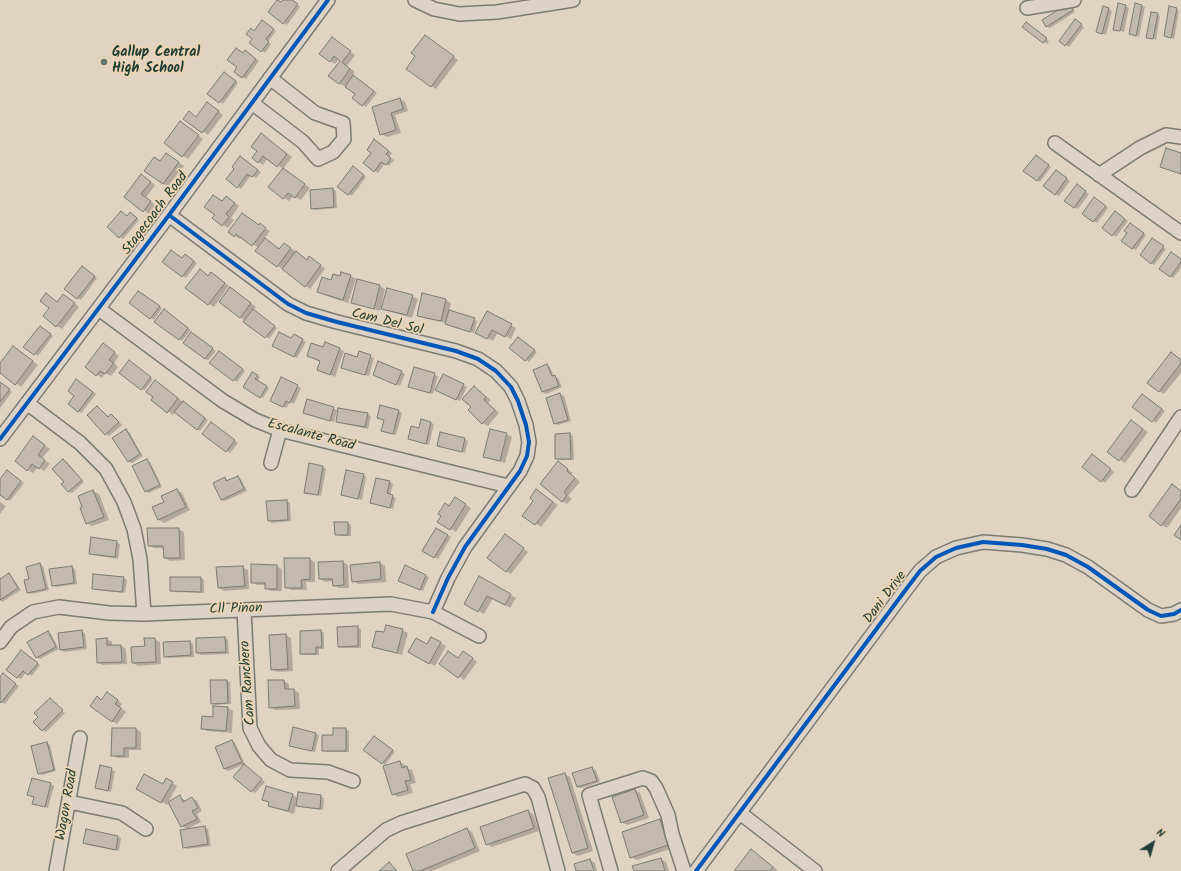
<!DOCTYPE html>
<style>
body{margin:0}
#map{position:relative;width:1181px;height:871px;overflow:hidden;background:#e0d3c2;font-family:Kalam,sans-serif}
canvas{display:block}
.north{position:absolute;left:1133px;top:823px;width:40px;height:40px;-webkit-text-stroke:3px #edd4b5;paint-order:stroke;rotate:37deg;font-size:11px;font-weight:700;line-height:16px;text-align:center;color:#1f3d34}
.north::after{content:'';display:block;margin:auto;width:14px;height:18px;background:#1f3d34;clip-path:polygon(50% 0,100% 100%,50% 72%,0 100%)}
</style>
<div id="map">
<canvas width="1181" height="871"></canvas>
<div class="north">N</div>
</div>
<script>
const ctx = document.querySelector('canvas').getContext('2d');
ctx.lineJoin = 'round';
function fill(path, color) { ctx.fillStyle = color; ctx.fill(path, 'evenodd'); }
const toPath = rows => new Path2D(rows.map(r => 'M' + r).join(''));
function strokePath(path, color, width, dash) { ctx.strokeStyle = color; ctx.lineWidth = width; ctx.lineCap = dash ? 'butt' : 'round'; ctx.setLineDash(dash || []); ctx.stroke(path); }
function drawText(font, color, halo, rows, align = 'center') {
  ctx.font = font + ' Kalam,sans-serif'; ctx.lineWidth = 3.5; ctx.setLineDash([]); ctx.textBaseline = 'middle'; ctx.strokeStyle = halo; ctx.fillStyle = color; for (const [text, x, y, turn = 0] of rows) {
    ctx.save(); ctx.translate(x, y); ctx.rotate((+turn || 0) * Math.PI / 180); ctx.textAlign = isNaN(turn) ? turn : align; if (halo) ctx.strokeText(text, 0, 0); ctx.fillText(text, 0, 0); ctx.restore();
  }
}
const shadow = toPath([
 [284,0,291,0,300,7,287,25,269,12,282,3],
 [1136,4,1145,7,1139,37,1130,34],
 [1072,6,1075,12,1050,28,1046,26],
 [1125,6,1129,8,1124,32,1114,29],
 [1104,7,1112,11,1106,35,1100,33],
 [1176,9,1179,11,1174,39,1165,36],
 [1157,14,1160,16,1156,40,1148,37],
 [265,23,276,31,268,42,271,44,265,53,262,51,253,38,255,31],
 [1079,23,1084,27,1069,47,1060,41],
 [1029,26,1049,41,1047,44,1024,27],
 [430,39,458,60,436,89,431,86],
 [337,41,355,55,347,66,355,72,352,75,377,93,366,107,353,98,356,94,345,86,339,84,341,60,339,59,335,64,330,61],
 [248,53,259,61,246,79,242,77,243,54],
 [227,75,238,83,223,104,209,94],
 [400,99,405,102,408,111,395,115,401,133,387,137,381,134,373,108],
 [212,106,223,115,208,135,184,118,196,117],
 [186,126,203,139,188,159,165,143],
 [266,138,292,157,283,169,268,158,263,165,258,162],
 [378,143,392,153,389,157,394,160,389,166,385,163,378,173,375,171,372,152],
 [167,154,184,166,168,186,163,184,160,162],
 [1039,158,1051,167,1040,182,1037,180],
 [244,159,261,172,256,178,251,175,241,189,238,187,235,169],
 [356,169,366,177,352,196,339,187],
 [288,172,310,188,301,200,293,196,289,201,284,198],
 [1059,173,1070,181,1059,196,1055,194],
 [146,179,155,185,146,198,155,205,149,214,125,197],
 [1080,187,1089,194,1078,209,1074,207],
 [333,189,336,191,337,208,315,210,312,208],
 [231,200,239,206,231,218,234,220,228,228,223,225,222,202],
 [1098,201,1108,208,1097,223,1083,213],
 [1118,214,1128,221,1116,237,1104,228],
 [134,216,139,220,123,239,120,237,128,217],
 [259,226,270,231,264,239,280,249,289,247,308,260,315,261,325,269,310,289,257,251,259,248,242,236,240,239,229,232],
 [1133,226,1146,235,1136,250,1132,248],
 [1156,241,1166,249,1154,265,1151,263],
 [189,257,197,263,186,278,164,262],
 [1181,260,1181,268,1173,278,1170,276],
 [85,269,97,278,81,300,66,289],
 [205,273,209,276,216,276,229,286,214,307,209,304],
 [351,276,356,279,348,303,324,295,319,292,332,281,341,278],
 [358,281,380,286,385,289,380,311,358,305,353,302],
 [236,292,256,307,253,310,277,328,269,339,240,317],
 [47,295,58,303,69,298,79,307,62,329,57,326],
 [412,296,418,299,412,318,388,311,383,308],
 [152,300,162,308,154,320,151,318],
 [446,300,451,303,449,311,477,321,474,333,449,326,446,323,423,318,418,315],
 [167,312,191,330,182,341,179,339],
 [511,325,516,328,511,339,498,332,493,341,477,333],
 [43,329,53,336,38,356,25,347],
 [194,335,216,351,208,360,205,359],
 [294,335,306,342,297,358,274,345,292,340],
 [519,338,537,352,529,362,526,360],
 [108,347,119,356,114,363,118,367,111,376,105,373,102,378,86,367],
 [324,349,339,349,344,351,335,377,318,370,321,362,308,356],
 [18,350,38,365,21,387,0,372,0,365],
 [360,353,374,358,369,376,345,369,358,358],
 [222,354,245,371,237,382,211,363],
 [1176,356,1181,360,1181,373,1164,394,1148,383],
 [132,363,153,379,145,390,141,389],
 [547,365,550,367,554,377,558,378,562,387,546,394,543,392,534,371],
 [414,368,438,376,433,394,413,388],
 [402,372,405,374,400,386,377,376],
 [253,373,260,377,258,381,269,388,263,398,244,387],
 [444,375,467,387,460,401,436,389],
 [282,379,301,388,294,404,290,402,286,408,275,403],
 [0,382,12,392,0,408],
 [80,382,96,394,81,413,78,411,76,396],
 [160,385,208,420,200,431,175,412,173,415,152,400],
 [474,387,491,400,488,403,499,413,488,426,483,423,472,407],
 [560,394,564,396,571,421,558,425,555,423],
 [1146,397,1165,411,1156,423,1134,407],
 [307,400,337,410,334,422,307,414],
 [98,407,109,417,111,415,115,417,122,425,109,436,106,434],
 [399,411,402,413,396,435,382,431,385,421,378,418],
 [367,414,371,416,368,429,340,423,337,421],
 [1131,421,1148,432,1125,463,1108,452],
 [431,423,434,424,429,445,409,439,420,429],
 [214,425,238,443,230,453,203,434],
 [126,430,129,432,143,456,132,463,128,461],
 [506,434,512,437,505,463,490,459,484,456],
 [570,434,573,436,574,460,559,460,556,458,556,435],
 [465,439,468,441,465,453,438,445],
 [39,441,50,449,42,458,50,464,44,471,38,467,33,473,28,470],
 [1095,457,1114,472,1105,483,1083,467],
 [147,460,150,462,162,487,149,493,146,491],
 [64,461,67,462,84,482,72,493,68,492],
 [558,462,573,473,571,474,580,482,568,496,572,499,567,504,562,501],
 [323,467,326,469,321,496,305,492],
 [10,473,24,483,10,501,0,494,0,480],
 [363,475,366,477,362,500,342,494],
 [238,477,241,479,247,491,225,501,221,500,225,479,228,480],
 [390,482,393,484,390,495,396,498,393,509,371,503],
 [1178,489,1181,491,1181,508,1167,528,1162,525],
 [177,490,182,493,190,510,164,523,159,520,153,508,165,502],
 [537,490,558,505,541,527,524,515,535,501],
 [93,491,99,494,109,520,92,526,87,523],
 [455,498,471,508,456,532,439,521],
 [286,501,290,503,291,521,272,523,269,521],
 [0,502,6,506,0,514],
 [348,523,351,525,351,536,339,536,336,534],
 [178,529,184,532,185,560,170,561,165,558,164,548,154,548,149,545],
 [437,529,451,537,438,559,424,551],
 [511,539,528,552,511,574,506,571],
 [116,542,120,544,118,559,93,555,90,554],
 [309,559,315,562,315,582,306,582,307,590,291,590,286,587],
 [343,562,348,565,349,588,339,588,333,585,333,581,325,582,320,579],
 [380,563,385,566,386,582,358,584,353,581],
 [40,564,43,566,49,590,32,594,28,593,30,579],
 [276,566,282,569,282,591,271,591,266,588,266,585,257,585,252,582],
 [72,567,75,569,77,584,56,587,53,585],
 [242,567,248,570,249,589,224,591,219,588],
 [406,567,429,577,423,591,403,582],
 [9,575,12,577,21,590,2,602,0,600,0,581],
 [123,578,127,580,125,593,96,590,93,588],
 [201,578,204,580,204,593,174,592,171,590],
 [479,578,516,598,510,608,493,598,484,614,465,603],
 [357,627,361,629,361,648,342,648,339,647],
 [402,630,408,633,402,655,379,649,373,646,384,634],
 [81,631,85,633,87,649,64,652,61,650],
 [321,631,324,633,324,649,319,649,319,655,304,655,301,654],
 [48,632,51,634,59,649,40,659,36,657],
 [286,635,291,638,293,671,277,672,272,669],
 [225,638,228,640,229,654,201,655,197,653,197,639],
 [432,638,446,646,435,666,409,652,428,646],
 [107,639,112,642,112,646,121,646,126,649,127,664,103,665,98,662],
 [155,639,160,642,161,664,138,666,133,663,146,647],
 [190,642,193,644,194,657,168,658,165,656],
 [24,653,40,665,32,676,26,672,21,679,17,677],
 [469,655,477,662,464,680,440,664],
 [6,677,19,686,5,704,0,701,0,678],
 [227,681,230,682,231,704,215,705,212,703],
 [284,681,289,684,289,690,294,690,299,693,300,709,275,710,270,707],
 [112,696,122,704,120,707,126,712,117,724,112,721,102,700],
 [50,699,65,713,46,732,43,730,40,717],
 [228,708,233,711,232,733,207,731,202,728],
 [136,729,141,732,141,750,129,750,129,758,118,758,112,755],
 [345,729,349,731,349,752,326,752,323,750,334,736],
 [316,734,319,735,315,752,293,747],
 [378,739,395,752,385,765,382,763],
 [232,741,235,743,245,764,228,771,225,769,216,748],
 [47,743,50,745,56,771,42,775,39,773],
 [400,762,405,765,406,768,412,770,416,783,410,784,413,793,398,797,393,794],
 [100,767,115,771,111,792,97,788],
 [248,767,265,782,255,793,235,777],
 [592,768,596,770,600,782,581,788,578,787],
 [564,774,570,777,593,851,578,856,572,853],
 [166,779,177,786,167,805,137,789,163,785],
 [51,784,54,786,48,808,33,803,35,797,28,795],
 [267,787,293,795,298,798,299,793,321,796,324,798,323,810,300,807,296,805,294,814,274,808,269,805,270,803,263,799],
 [635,790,640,793,649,818,627,825,621,822],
 [180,797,186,801,192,798,197,801,202,811,197,814,201,822,187,829,182,826],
 [528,811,533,814,539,831,492,847,487,844],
 [659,820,665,823,673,848,637,860,631,857],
 [205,828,208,829,211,846,187,849,184,847],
 [467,829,472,832,480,851,432,871,414,871],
 [86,830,118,837,121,838,119,851,87,845,84,843],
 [756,854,778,870,777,871,735,871],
 [661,859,666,862,669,871,635,871],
 [590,860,595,863,597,871,577,871]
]);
const building = toPath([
 [277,0,281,2,283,0,292,0,298,4,283,24,268,12,277,0],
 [1069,3,1073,10,1046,27,1042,20,1069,3],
 [1118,3,1126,5,1120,31,1113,30,1118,3],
 [1135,3,1142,5,1136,36,1129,34,1135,3],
 [1103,6,1109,8,1102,34,1096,32,1103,6],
 [1169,6,1177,8,1171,38,1164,36,1169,6],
 [1151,12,1158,13,1153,39,1146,38,1151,12],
 [1075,19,1082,24,1065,46,1059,41,1075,19],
 [262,20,274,29,266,39,269,42,261,52,249,43,252,39,246,34,251,28,254,31,262,20],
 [1026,22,1047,38,1043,43,1022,27,1026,22],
 [425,35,454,56,431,87,406,69,415,56,411,53,425,35],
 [332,37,351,51,342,62,350,69,339,84,328,76,340,61,334,56,330,62,319,54,332,37],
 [236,48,243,53,245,50,256,59,242,78,234,72,237,67,227,60,236,48],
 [224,72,236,81,219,103,207,94,224,72],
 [353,75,374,91,362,106,352,98,355,94,345,87,353,75],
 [400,98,403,109,391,113,396,130,380,135,372,107,400,98],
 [207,102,219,111,202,133,183,119,189,111,196,117,207,102],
 [180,121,199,135,182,157,164,143,180,121],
 [261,133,287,154,277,167,263,156,258,163,252,158,257,151,251,147,261,133],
 [374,139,389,151,386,154,391,158,386,165,381,162,374,172,363,163,371,153,367,150,374,139],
 [1166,148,1181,153,1181,174,1160,167,1166,148],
 [166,153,179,162,163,184,144,171,154,157,160,161,166,153],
 [1036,155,1049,165,1037,181,1023,171,1036,155],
 [240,156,258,170,252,177,247,174,237,188,226,179,234,169,232,167,240,156],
 [353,166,364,175,348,195,337,187,353,166],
 [283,168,305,184,295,198,288,193,283,199,268,187,283,168],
 [1056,170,1067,178,1055,195,1043,186,1056,170],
 [141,174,151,182,141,194,151,201,143,212,124,197,141,174],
 [1077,184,1086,191,1074,208,1064,201,1077,184],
 [333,188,334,207,311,209,310,190,333,188],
 [213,195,222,201,226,196,235,203,226,214,229,217,222,226,212,218,215,215,204,207,213,195],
 [1094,197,1106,206,1093,222,1082,214,1094,197],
 [121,211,127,216,130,212,137,218,119,238,107,227,121,211],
 [1115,211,1125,219,1112,236,1102,228,1115,211],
 [242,213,259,225,260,223,266,228,252,246,236,234,234,237,228,232,242,213],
 [1130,223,1144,233,1132,249,1121,241,1127,233,1124,231,1130,223],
 [265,238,279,249,284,243,291,248,277,267,255,251,265,238],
 [1152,238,1164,246,1151,264,1140,255,1152,238],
 [171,250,182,258,185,254,194,261,182,277,162,262,171,250],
 [296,251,307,260,309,256,321,265,305,287,282,269,296,251],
 [1171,252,1181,259,1181,262,1170,277,1159,269,1171,252],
 [82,266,95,276,77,299,64,289,82,266],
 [200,269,208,276,211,272,225,283,208,305,185,288,200,269],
 [341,272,351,275,343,300,317,292,322,277,331,280,333,274,340,276,341,272],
 [357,279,380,285,374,309,351,303,357,279],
 [230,287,251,303,240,318,219,302,230,287],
 [387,288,413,295,407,315,381,309,387,288],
 [138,291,160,306,150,319,129,303,138,291],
 [46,293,57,302,63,294,75,303,56,327,43,316,49,308,40,301,46,293],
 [422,293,446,299,441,321,417,316,422,293],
 [164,309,188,328,179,340,154,322,164,309],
 [253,309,275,326,265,338,243,322,253,309],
 [449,310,475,318,470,332,445,324,449,310],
 [487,311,512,324,505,337,492,330,487,339,475,333,487,311],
 [40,326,51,334,34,355,23,347,40,326],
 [191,332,213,348,205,359,183,343,191,332],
 [279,332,291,338,294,334,303,339,294,357,272,346,279,332],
 [518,337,535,350,525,361,509,348,518,337],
 [325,342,340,348,330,375,317,370,320,361,307,356,311,343,323,347,325,342],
 [103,343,115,352,109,360,114,363,105,374,100,371,96,376,85,367,103,343],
 [13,346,33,361,15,385,0,373,0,363,13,346],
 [219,351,243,369,233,381,209,363,219,351],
 [359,351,371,355,365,375,341,368,345,353,357,357,359,351],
 [1171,352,1181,360,1181,363,1159,392,1147,383,1171,352],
 [129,360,151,377,141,390,119,373,129,360],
 [378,361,402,371,396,385,373,375,378,361],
 [547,364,552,376,555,375,559,386,542,392,533,370,547,364],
 [414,367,435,373,430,393,408,387,414,367],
 [252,372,258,375,255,379,267,386,260,398,243,387,252,372],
 [443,374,464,384,456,400,435,390,443,374],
 [281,377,298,385,290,403,286,401,283,407,270,401,281,377],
 [76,379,93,392,78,412,68,404,74,396,68,391,76,379],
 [155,380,178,398,167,413,151,400,153,397,146,392,155,380],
 [0,382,10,389,0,402,0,382],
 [474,386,486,397,484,400,495,410,482,424,468,410,471,407,462,399,474,386],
 [560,393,568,420,554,424,546,398,560,393],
 [1142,394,1162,409,1152,422,1132,407,1142,394],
 [307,399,334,407,330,421,303,413,307,399],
 [183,401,205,418,197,430,174,412,183,401],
 [380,405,399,410,393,434,381,431,384,420,377,418,380,405],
 [97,406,108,417,111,414,119,422,105,435,87,415,97,406],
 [338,408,368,413,365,427,336,422,338,408],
 [421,419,431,422,426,444,408,439,411,426,419,428,421,419],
 [1131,420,1143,429,1119,461,1107,452,1131,420],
 [211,422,235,440,226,452,202,434,211,422],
 [126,429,140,454,128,462,112,438,126,429],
 [490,429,507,433,500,461,483,457,490,429],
 [440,432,465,438,462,452,437,446,440,432],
 [570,433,571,459,555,459,555,434,570,433],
 [33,436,45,445,38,455,45,460,39,469,32,464,27,471,15,461,33,436],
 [1092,454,1111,469,1101,482,1082,467,1092,454],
 [63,459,82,480,68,492,61,484,64,482,52,469,63,459],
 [147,459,160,485,145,492,132,466,147,459],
 [558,461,568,469,567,471,575,478,564,492,567,495,562,502,540,484,558,461],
 [309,463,323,466,318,495,304,493,309,463],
 [7,470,21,481,7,500,0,495,0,479,7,470],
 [346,470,364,474,358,499,341,495,346,470],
 [238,476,244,489,221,500,213,483,225,477,226,481,238,476],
 [376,478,390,481,387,493,393,495,390,508,370,503,376,478],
 [1172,484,1181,491,1181,499,1161,526,1149,516,1172,484],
 [177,489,186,507,158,520,152,507,164,502,161,496,177,489],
 [536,489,553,502,535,525,522,516,533,501,530,498,536,489],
 [93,490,104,517,86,524,80,508,82,507,78,496,93,490],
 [455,497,466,504,450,530,437,522,441,516,438,514,445,503,449,506,455,497],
 [287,500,288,520,268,521,266,501,287,500],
 [334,522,348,522,348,535,335,535,334,522],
 [1181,525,1181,540,1174,535,1181,525],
 [147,528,179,528,180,558,164,558,163,546,148,546,147,528],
 [436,528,448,535,434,558,422,551,436,528],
 [505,534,524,548,506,572,487,558,505,534],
 [91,537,117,541,115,557,89,554,91,537],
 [284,558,310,558,310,579,301,580,302,588,285,588,284,558],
 [343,561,344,585,333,586,332,579,319,579,318,562,343,561],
 [380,562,381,579,352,582,350,565,380,562],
 [40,563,46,589,27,593,24,580,29,579,26,567,40,563],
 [251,564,277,565,277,589,265,589,265,583,251,583,251,564],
 [405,565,426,575,420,590,398,581,405,565],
 [72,566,74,583,52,586,49,569,72,566],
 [243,566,245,586,218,588,216,567,243,566],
 [9,573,18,588,0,600,0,579,9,573],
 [93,574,124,577,122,592,92,589,93,574],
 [479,576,511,594,505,605,487,596,478,612,464,604,479,576],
 [170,577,201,577,201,592,170,591,170,577],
 [386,625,403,629,397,653,372,647,376,631,384,632,386,625],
 [358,626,358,646,338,647,337,627,358,626],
 [82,630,84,647,60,650,58,633,82,630],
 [321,630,322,647,316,647,316,654,300,654,300,631,321,630],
 [48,631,56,647,36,658,27,642,48,631],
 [286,634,288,669,271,670,269,635,286,634],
 [225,637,226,652,196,653,196,638,225,637],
 [431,637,441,642,429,664,408,652,416,638,427,644,431,637],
 [107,638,107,645,121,645,122,662,97,663,96,639,107,638],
 [144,638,155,638,156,662,132,663,131,647,145,646,144,638],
 [190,641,191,655,164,657,163,642,190,641],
 [21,650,38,663,28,675,23,671,17,678,6,670,21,650],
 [448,651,458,658,463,651,473,658,458,678,439,664,448,651],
 [3,673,16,684,1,703,0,702,0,677,3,673],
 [210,680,227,680,228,703,211,704,210,680],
 [268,680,284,680,285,689,294,689,295,706,269,708,268,680],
 [107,692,118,700,115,704,121,708,112,722,90,706,97,696,101,700,107,692],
 [50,698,63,710,42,731,33,722,38,717,34,713,50,698],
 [213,706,228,707,226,731,201,729,202,716,213,717,213,706],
 [293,727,316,733,312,751,289,746,293,727],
 [112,728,136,728,136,748,124,748,124,756,111,756,112,728],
 [333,728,346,728,346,751,322,751,322,735,333,735,333,728],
 [374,736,393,750,382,764,363,750,374,736],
 [232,740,242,762,224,769,215,747,232,740],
 [47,742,54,770,38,774,31,746,47,742],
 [400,761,402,768,407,766,411,780,405,781,408,790,392,795,383,766,400,761],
 [244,764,262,779,251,792,233,777,244,764],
 [100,765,112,768,108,791,95,788,100,765],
 [592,767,597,781,577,787,572,773,592,767],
 [565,773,588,848,572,853,548,778,565,773],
 [144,774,163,784,166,778,173,782,161,803,136,789,144,774],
 [32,778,51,783,45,807,32,804,34,797,27,795,32,778],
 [266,786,293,794,288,811,268,806,269,802,262,800,266,786],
 [635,789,644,815,621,823,612,797,635,789],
 [298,792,321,795,320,809,296,806,298,792],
 [180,795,183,802,192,797,198,808,192,811,197,819,181,827,168,802,180,795],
 [528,810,534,828,486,845,480,827,528,810],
 [660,819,668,845,630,858,622,832,660,819],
 [205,826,208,844,183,848,180,830,205,826],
 [467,828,475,848,420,871,413,871,406,854,467,828],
 [86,829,118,836,116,850,83,843,86,829],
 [751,849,773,867,770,871,734,871,751,849],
 [661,858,665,871,634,871,632,866,661,858],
 [590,859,594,871,576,871,574,864,590,859],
 [389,862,397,871,379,871,389,862]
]);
const minor = toPath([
 [415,0,434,9,459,14,497,12,573,0],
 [1027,8,1074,0],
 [252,103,303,142,318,159,333,152,344,139,343,123,315,113,270,78],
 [1055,143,1181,233],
 [1099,175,1140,148,1166,135,1181,137],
 [169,215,288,304,306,313,337,322,456,351,478,359,496,371,511,387,518,401,526,425,529,442,527,456,520,471,465,547,448,578,433,612],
 [99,309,223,401,255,420,280,430,508,486],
 [27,403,80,443,106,469,124,502,134,529,140,559,144,614],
 [0,439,169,215,328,0],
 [271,463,280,430],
 [1132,490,1181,417],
 [244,610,250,728,259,746,271,760,290,770,328,772,353,781],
 [0,642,11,627,33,612,59,607,109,613,144,614,391,604,433,612,479,636],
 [69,802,122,813,146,829],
 [740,813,815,871],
 [56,871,80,738],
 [338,871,386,830,401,823,525,784,533,788,538,797,558,871],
 [611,871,589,795,643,778,651,781,656,788,668,815,672,834,684,871],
 [696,871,907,588,920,571,936,557,956,548,983,542,1022,545,1047,549,1066,555,1088,567,1148,610,1161,616,1174,614,1181,610]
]);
const cycleway = toPath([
 [169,215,288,304,306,313,337,322,456,351,478,359,496,371,511,387,518,401,526,425,529,442,527,456,520,471,465,547,448,578,433,612],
 [0,439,169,215,328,0],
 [696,871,907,588,920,571,936,557,956,548,983,542,1022,545,1047,549,1066,555,1088,567,1148,610,1161,616,1174,614,1181,610]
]);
const markers = [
 [104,62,4,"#637266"]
];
const poiNames = [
 ["Gallup Central",112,54],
 ["High School",112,70]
];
const streetNames = [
 ["Stagecoach Road",156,214,-53],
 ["Cam Del Sol",387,323,14],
 ["Escalante Road",311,436,15],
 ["Dani Drive",886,598,-53],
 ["Cll Pinon",236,610,-2],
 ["Cam Ranchero",249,683,-94],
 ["Wagon Road",68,805,-80]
];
fill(shadow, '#0003');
fill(building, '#c2baad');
strokePath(building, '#7b7b72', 1);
strokePath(minor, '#7b7b72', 16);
strokePath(minor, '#dcd2c6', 13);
strokePath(cycleway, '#0057b8', 4);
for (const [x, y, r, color] of markers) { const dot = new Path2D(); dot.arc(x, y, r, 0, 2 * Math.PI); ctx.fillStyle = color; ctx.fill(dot); strokePath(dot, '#edd4b5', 1.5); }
drawText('bold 14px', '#1f3d34', '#edd4b5', poiNames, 'left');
drawText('14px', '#1f3d34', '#edd4b5', streetNames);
</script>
